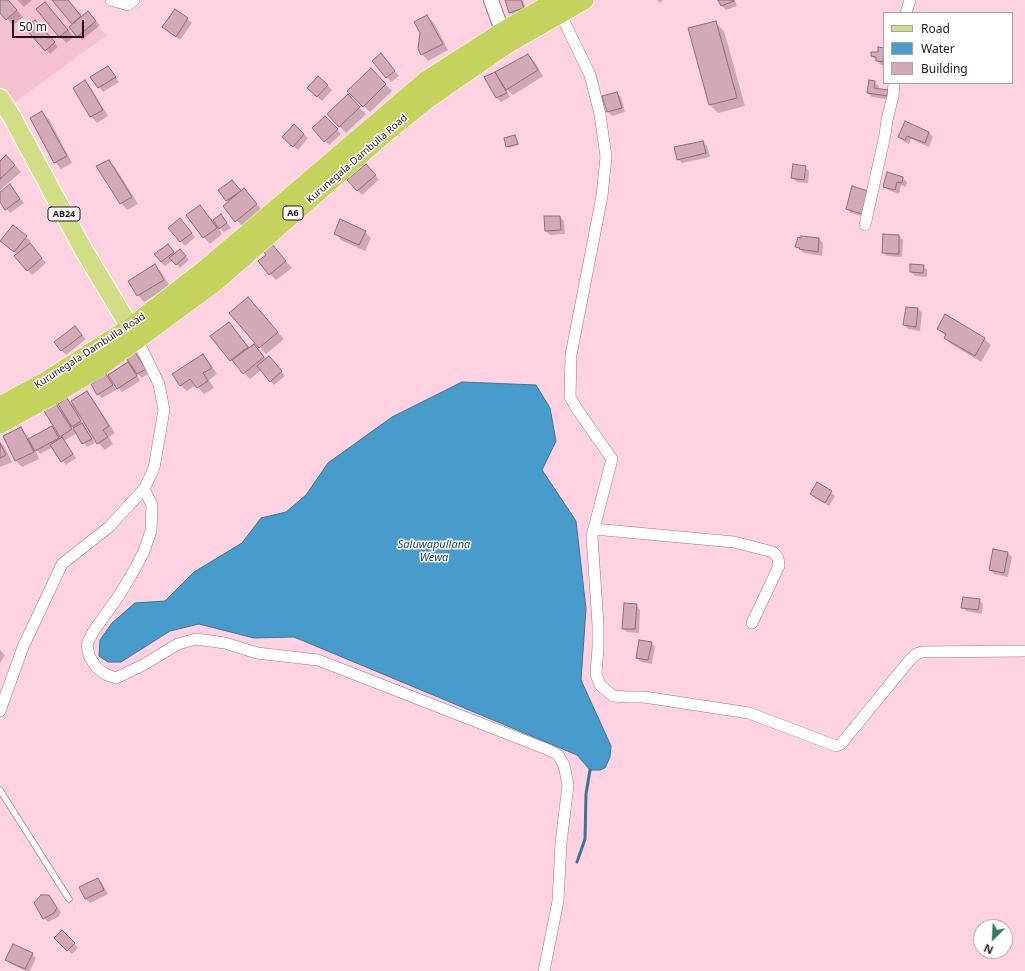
<!DOCTYPE html>
<style>
body{margin:0}
#map{position:relative;width:1025px;height:971px;overflow:hidden;background:#ffd2e1;font-family:"Noto Sans",sans-serif}
canvas{display:block}
.legend{position:absolute;left:883px;top:12px;width:130px;height:72px;box-sizing:border-box;background:#fff;border:1px solid #a7a1a3;margin:0;padding:5px 7px;list-style:none;font-size:12px;color:#24141a}
.legend li{display:flex;align-items:center;gap:8px;height:20px}
.legend b{width:20px;border:1px solid #a7a1a3}
.north{position:absolute;left:973px;top:919px;width:40px;height:40px;box-sizing:border-box;background:#fff;border:1px solid #a7a1a3;border-radius:50%;rotate:204deg;font-size:11px;font-weight:700;line-height:16px;text-align:center;color:#24141a}
.north::after{content:'';display:block;margin:auto;width:14px;height:18px;background:#327466;clip-path:polygon(50% 0,100% 100%,50% 72%,0 100%)}
.scale{position:absolute;left:12px;top:20px;width:72px;height:18px;box-sizing:border-box;border:2px solid #24141a;border-top:0;padding-left:5px;font-size:12px;line-height:14px;white-space:nowrap;color:#24141a;-webkit-text-stroke:3px #fff;paint-order:stroke}
</style>
<div id="map">
<canvas width="1025" height="971"></canvas>
<ul class="legend">
<li><b style="height:5px;background:#d2de86"></b>Road</li>
<li><b style="height:11px;background:#489ccc"></b>Water</li>
<li><b style="height:11px;background:#d4a9b7"></b>Building</li>
</ul>
<div class="north">N</div>
<div class="scale">50 m</div>
</div>
<script>
const ctx = document.querySelector('canvas').getContext('2d');
ctx.lineJoin = 'round';
function fill(path, color) { ctx.fillStyle = color; ctx.fill(path, 'evenodd'); }
const toPath = rows => new Path2D(rows.map(r => 'M' + r).join(''));
function strokePath(path, color, width, dash) { ctx.strokeStyle = color; ctx.lineWidth = width; ctx.lineCap = dash ? 'butt' : 'round'; ctx.setLineDash(dash || []); ctx.stroke(path); }
function drawText(font, color, halo, rows, align = 'center') {
  ctx.font = font + ' "Noto Sans",sans-serif'; ctx.lineWidth = 3; ctx.setLineDash([]); ctx.textBaseline = 'middle'; ctx.strokeStyle = halo; ctx.fillStyle = color; for (const [text, x, y, turn = 0] of rows) {
    ctx.save(); ctx.translate(x, y); ctx.rotate((+turn || 0) * Math.PI / 180); ctx.textAlign = isNaN(turn) ? turn : align; if (halo) ctx.strokeText(text, 0, 0); ctx.fillText(text, 0, 0); ctx.restore();
  }
}
const built = toPath([
 [0,0,68,0,107,35,0,113]
]);
const water = toPath([
 [462,382,536,385,550,408,556,441,542,470,576,521,586,609,581,680,611,746,610,757,605,768,600,770,590,770,577,755,294,637,254,638,199,624,170,631,121,662,108,662,99,656,100,640,112,623,135,603,165,601,194,572,242,543,261,518,286,512,306,495,328,463,392,417,462,382]
]);
const shadow = toPath([
 [0,0,8,0,23,17,13,25,0,11],
 [17,0,32,0,24,7],
 [53,0,68,0,82,17,92,17,100,25,82,40,70,27,74,24],
 [506,0,523,0,527,12,514,17,510,12],
 [657,0,663,0,660,3],
 [719,0,735,0,737,6,726,10,722,6],
 [45,3,74,37,66,43,38,10],
 [175,10,192,23,180,40,163,27],
 [427,16,434,23,448,50,428,61,422,54],
 [715,22,724,31,745,106,718,113,710,105],
 [39,25,58,47,50,54,46,50],
 [879,48,884,49,884,65,881,65,872,56,878,53],
 [528,55,534,61,543,76,513,95,506,89,510,97,501,102,497,98,486,78],
 [385,59,399,76,391,82,373,61],
 [108,67,119,82,103,92,92,77],
 [371,69,392,91,370,112,348,91],
 [318,77,332,90,322,101,308,88],
 [85,82,91,88,108,116,97,123,91,116],
 [874,82,879,86,878,90,887,91,891,95,891,100,872,97,868,93],
 [617,93,621,97,625,112,612,116,608,112],
 [348,96,366,114,346,133,328,114],
 [42,113,49,119,72,163,61,169,55,162],
 [325,117,341,134,329,145,313,128],
 [905,122,929,132,933,137,929,147,911,139,909,144,903,141,899,137],
 [294,126,308,138,298,150,288,141],
 [515,136,519,145,509,148,507,146],
 [703,142,707,146,710,157,682,163,678,159],
 [109,161,115,167,138,204,127,210,121,203],
 [0,162,13,163,21,172,0,190],
 [805,167,809,171,808,183,797,182,792,178],
 [370,169,379,180,362,195,348,180],
 [903,178,907,182,906,187,901,185,899,194,888,190,884,186],
 [232,181,242,192,244,190,263,211,243,227,224,206,229,202,219,190],
 [853,188,866,217,851,213,847,209],
 [14,190,24,203,10,213,0,201,0,193],
 [199,206,213,221,221,215,231,228,224,232,219,227,218,228,222,234,210,244,204,237],
 [560,217,564,221,565,234,550,235,546,231],
 [184,224,195,237,185,246,181,241],
 [13,226,31,241,26,247,34,249,46,263,32,275,16,257,18,255,1,241],
 [365,232,371,238,365,251,341,240,335,233],
 [899,236,903,240,902,257,887,256,883,252],
 [819,239,823,243,822,256,804,253,797,247],
 [272,245,292,268,276,280,270,274,267,255],
 [172,249,175,254,180,250,189,260,180,268,173,260,165,266,161,262],
 [155,265,161,272,170,286,144,302,138,295],
 [923,266,927,270,927,277,915,276,911,272],
 [254,305,284,339,266,354,231,313],
 [907,308,918,309,922,313,920,331,908,329,904,325],
 [229,323,250,348,254,345,266,359,273,361,285,376,274,385,261,370,250,379,231,360,212,336],
 [75,327,86,339,66,355,55,342],
 [938,329,984,339,991,345,981,362,951,344,945,338,946,336],
 [135,353,149,373,142,378,135,371,140,381,122,392,118,388,128,364,134,370],
 [202,355,209,362,217,374,209,380,214,388,204,394,196,385,187,391,180,385],
 [106,375,116,390,102,398,98,394],
 [87,392,93,399,115,433,109,437,113,444,105,450,98,443,81,416,79,417,95,443,87,447,77,433,64,441,76,458,66,465,53,447,40,454,35,449,39,459,22,467,16,461,4,437,21,429,27,435,30,439,52,427,57,433,61,439,63,438,59,434,56,405,63,412,67,400,74,406],
 [69,424,70,424,75,428,73,430],
 [0,442,4,446,12,462,0,467],
 [831,492,835,496,829,506,815,498,811,494],
 [994,550,1008,553,1012,557,1008,577,994,574,990,570],
 [979,600,983,604,982,614,966,611,962,607],
 [636,605,640,610,639,633,627,632,623,628],
 [651,643,655,647,652,664,641,662,637,658],
 [0,650,5,655,0,663],
 [98,879,102,883,108,894,90,903,86,899,81,888],
 [49,896,61,912,58,917,48,922,44,918],
 [62,931,78,948,72,954,55,938],
 [32,954,36,958,30,971,26,971,11,964,7,960]
]);
const stream = toPath([
 [577,862,585,839,586,794,590,770]
]);
const building = toPath([
 [0,0,8,0,17,10,6,20,0,13,0,0],
 [52,0,68,0,81,16,72,24,52,0],
 [505,0,521,0,524,8,509,13,505,0],
 [718,0,733,0,734,1,721,6,718,0],
 [45,2,68,30,59,37,36,9,45,2],
 [175,9,188,18,176,37,162,27,175,9],
 [88,11,96,21,77,37,69,27,88,11],
 [427,15,443,44,421,55,418,49,420,33,414,22,427,15],
 [35,20,55,42,45,51,25,28,35,20],
 [716,21,737,98,709,105,688,28,716,21],
 [878,47,884,48,883,62,876,61,876,57,871,56,871,52,878,52,878,47],
 [381,53,395,71,386,78,372,61,381,53],
 [528,54,538,70,506,90,495,72,528,54],
 [108,66,116,77,98,88,90,77,108,66],
 [371,68,386,84,363,107,347,91,371,68],
 [495,72,507,93,496,98,484,77,495,72],
 [318,76,328,85,317,97,307,88,318,76],
 [85,80,103,110,90,117,73,88,85,80],
 [869,80,875,81,874,88,888,90,887,96,867,93,869,80],
 [617,92,622,108,607,112,602,96,617,92],
 [348,94,360,107,339,127,327,114,348,94],
 [42,111,67,156,54,163,30,118,42,111],
 [325,116,338,129,324,142,312,128,325,116],
 [905,121,929,132,925,143,907,136,905,140,898,137,905,121],
 [294,124,304,134,293,147,282,137,294,124],
 [515,135,518,144,506,147,504,138,515,135],
 [703,141,706,153,677,160,674,147,703,141],
 [6,155,15,165,0,179,0,161,6,155],
 [109,160,132,197,120,204,96,166,109,160],
 [366,164,376,175,357,191,347,180,366,164],
 [793,164,806,166,804,180,791,178,793,164],
 [887,172,903,177,902,183,897,182,895,190,883,187,887,172],
 [232,180,241,191,226,201,218,190,232,180],
 [10,184,20,199,5,210,0,202,0,192,10,184],
 [852,186,868,191,862,214,846,209,852,186],
 [244,188,257,204,235,222,223,206,244,188],
 [200,205,217,228,203,238,186,215,200,205],
 [221,214,227,223,219,229,213,220,221,214],
 [544,216,560,216,561,230,545,231,544,216],
 [180,218,192,233,180,242,168,228,180,218],
 [340,219,366,231,359,245,334,234,340,219],
 [13,225,27,236,14,252,0,241,13,225],
 [883,234,899,235,899,254,882,253,883,234],
 [801,236,819,238,818,252,799,249,800,248,795,247,798,237,801,238,801,236],
 [30,243,42,258,27,271,14,256,30,243],
 [168,244,174,252,161,262,154,254,168,244],
 [272,244,286,261,269,275,258,261,266,255,263,251,272,244],
 [180,249,186,256,176,265,169,258,180,249],
 [155,264,164,280,137,296,128,281,155,264],
 [910,264,924,265,923,273,910,272,910,264],
 [248,297,278,332,259,348,229,313,248,297],
 [906,307,918,308,916,327,903,325,906,307],
 [945,314,985,338,975,356,944,338,946,334,937,329,945,314],
 [229,322,248,347,230,361,210,336,229,322],
 [75,326,82,335,61,351,54,342,75,326],
 [254,344,264,357,243,374,232,360,254,344],
 [135,352,146,369,137,374,126,358,135,352],
 [203,354,212,368,203,373,208,381,197,388,190,379,180,386,172,374,203,354],
 [269,356,282,371,270,382,257,366,269,356],
 [128,362,137,376,117,389,108,375,128,362],
 [106,374,113,385,97,395,91,384,106,374],
 [87,391,109,426,103,430,108,437,97,444,71,401,87,391],
 [67,398,81,421,72,427,58,404,67,398],
 [56,404,72,429,60,437,44,411,56,404],
 [82,423,92,439,82,444,73,428,82,423],
 [52,426,59,438,35,451,28,439,52,426],
 [21,427,34,452,15,461,3,436,21,427],
 [62,437,73,454,61,462,50,445,62,437],
 [0,443,6,455,0,458,0,443],
 [817,482,832,491,825,503,810,494,817,482],
 [993,549,1008,552,1004,573,989,570,993,549],
 [963,597,980,599,978,610,961,608,963,597],
 [624,603,637,604,635,629,622,629,624,603],
 [639,640,652,642,648,660,636,658,639,640],
 [98,878,104,890,85,899,79,887,98,878],
 [41,895,49,895,57,908,54,913,43,919,34,903,41,895],
 [62,930,75,943,67,951,54,938,62,930],
 [13,944,33,953,25,969,5,960,13,944]
]);
const service = toPath([
 [0,790,69,899]
]);
const minor = toPath([
 [111,0,128,5,134,0],
 [560,13,590,75,600,114,606,157,602,196,571,355,570,397,577,409,612,459,592,536,598,625,598,648,596,674,600,685,613,696,627,697,644,697,749,713,836,746,841,744,909,661,916,654,922,652,1025,651],
 [906,13,910,0],
 [865,225,885,135,887,120,893,96,894,83],
 [144,489,152,505,151,531,144,551,136,567,120,594,93,632,87,644,89,656,97,668,105,674,116,678,143,665,178,644,196,639,225,643,257,653,318,660,549,750,558,755,564,765,568,785,561,843,558,901,544,971],
 [594,529,734,542,773,552,778,558,779,566,752,623],
 [0,711,23,647,62,564,109,527,144,489,154,468,164,410,159,384,137,339]
]);
const tertiary = toPath([
 [491,0,505,39]
]);
const primary = toPath([
 [0,98,12,117,83,249,137,339]
]);
const trunk = toPath([
 [0,406,43,383,131,327,208,267,427,80,502,32,557,0],
 [0,424,53,395,98,368,215,282,385,133,426,100,507,44,584,0]
]);
const shields = [
 [293,213,20],
 [64,214,32]
];
const shieldNames = [
 ["A6",293,213],
 ["AB24",64,214]
];
const streetNames = [
 ["Kurunegala-Dambulla Road",357,159,-41],
 ["Kurunegala-Dambulla Road",90,351,-33]
];
const waterNames = [
 ["Saluwapullana",434,545],
 ["Wewa",434,558]
];
fill(built, '#f5c1d2');
fill(water, '#489ccc');
strokePath(water, '#3d7397', 1);
fill(shadow, '#0003');
strokePath(stream, '#3d7397', 3);
fill(building, '#d4a9b7');
strokePath(building, '#916a77', 1);
strokePath(service, '#9c7481', 7);
strokePath(minor, '#9c7481', 12);
strokePath(tertiary, '#9c7481', 16);
strokePath(primary, '#fff', 20);
strokePath(trunk, '#fff', 20);
strokePath(service, '#fff', 5.5);
strokePath(minor, '#fff', 11);
strokePath(tertiary, '#fff', 14);
strokePath(primary, '#d2de86', 18);
strokePath(trunk, '#c3d35e', 19);
for (const [x, y, w] of shields) { const box = new Path2D(); box.roundRect(x - w / 2, y - 7, w, 14, 3); ctx.fillStyle = '#fff'; ctx.fill(box); strokePath(box, '#24141a', 1); }
drawText('bold 9px', '#24141a', null, shieldNames);
drawText('10px', '#24141a', '#fff', streetNames);
drawText('italic 11px', '#1c4056', '#fff', waterNames);
</script>
